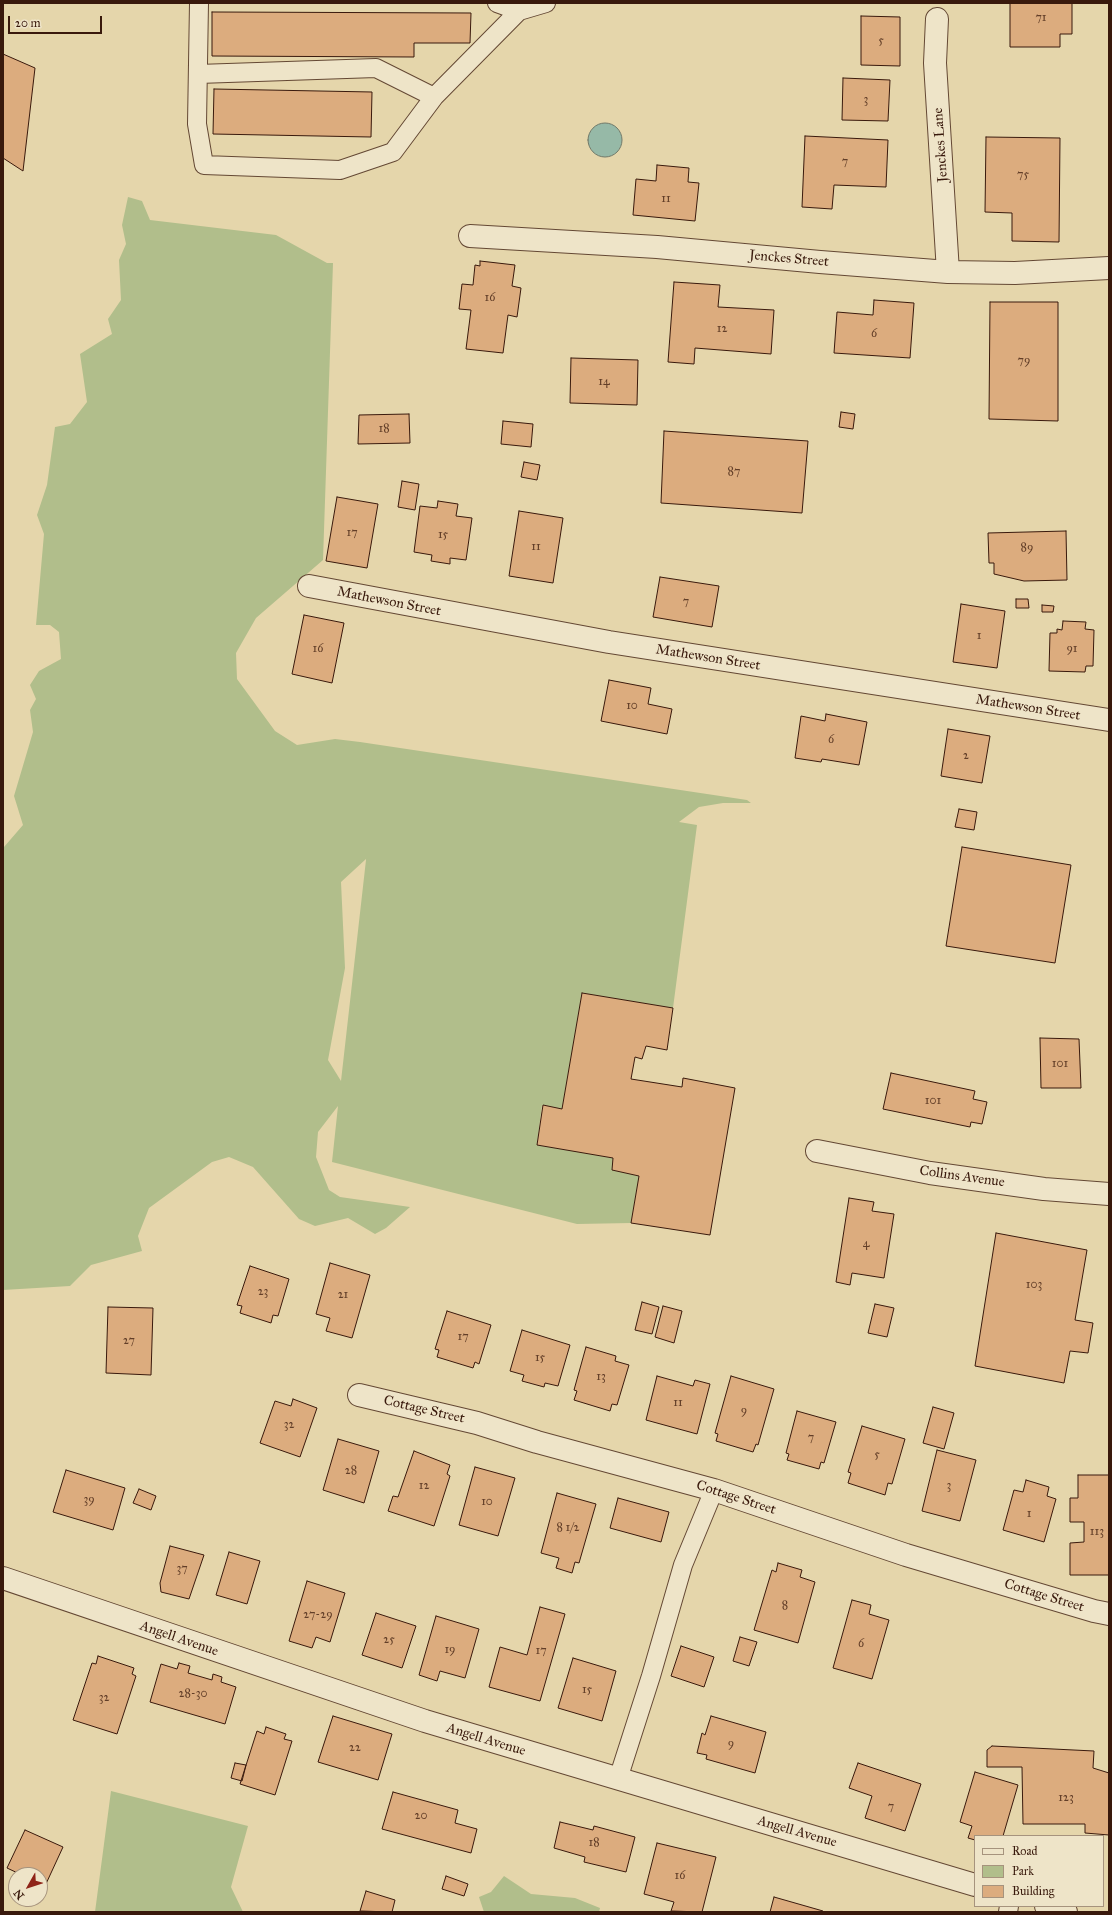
<!DOCTYPE html>
<style>
body{margin:0}
#map{position:relative;width:1112px;height:1915px;overflow:hidden;background:#e5d6ab;font-family:"IM FELL Great Primer",serif}
canvas{display:block}
.frame{position:absolute;inset:0;border:4px solid #39190c;pointer-events:none}
.legend{position:absolute;left:974px;top:1835px;width:130px;height:72px;box-sizing:border-box;background:#eee4c8;border:1px solid #a6937d;margin:0;padding:5px 7px;list-style:none;font-size:12px;color:#39190c}
.legend li{display:flex;align-items:center;gap:8px;height:20px}
.legend b{width:20px;border:1px solid #a6937d}
.north{position:absolute;left:8px;top:1867px;width:40px;height:40px;box-sizing:border-box;background:#eee4c8;border:1px solid #a6937d;border-radius:50%;rotate:231deg;font-size:11px;font-weight:700;line-height:16px;text-align:center;color:#39190c}
.north::after{content:'';display:block;margin:auto;width:14px;height:18px;background:#8f2418;clip-path:polygon(50% 0,100% 100%,50% 72%,0 100%)}
.scale{position:absolute;left:8px;top:16px;width:94px;height:18px;box-sizing:border-box;border:2px solid #39190c;border-top:0;padding-left:5px;font-size:12px;line-height:14px;white-space:nowrap;color:#39190c;-webkit-text-stroke:3px #eee4c8;paint-order:stroke}
</style>
<div id="map">
<canvas width="1112" height="1915"></canvas>
<div class="frame"></div>
<ul class="legend">
<li><b style="height:5px;background:#eee4c8"></b>Road</li>
<li><b style="height:11px;background:#b1be8b"></b>Park</li>
<li><b style="height:11px;background:#dcac7e"></b>Building</li>
</ul>
<div class="north">N</div>
<div class="scale">20 m</div>
</div>
<script>
const ctx = document.querySelector('canvas').getContext('2d');
ctx.lineJoin = 'round';
function fill(path, color) { ctx.fillStyle = color; ctx.fill(path, 'evenodd'); }
const toPath = rows => new Path2D(rows.map(r => 'M' + r).join(''));
function strokePath(path, color, width, dash) { ctx.strokeStyle = color; ctx.lineWidth = width; ctx.lineCap = dash ? 'butt' : 'round'; ctx.setLineDash(dash || []); ctx.stroke(path); }
function drawText(font, color, halo, rows, align = 'center') {
  ctx.font = font + ' "IM FELL Great Primer",serif'; ctx.lineWidth = 3.5; ctx.setLineDash([]); ctx.textBaseline = 'middle'; ctx.strokeStyle = halo; ctx.fillStyle = color; for (const [text, x, y, turn = 0] of rows) {
    ctx.save(); ctx.translate(x, y); ctx.rotate((+turn || 0) * Math.PI / 180); ctx.textAlign = isNaN(turn) ? turn : align; if (halo) ctx.strokeText(text, 0, 0); ctx.fillText(text, 0, 0); ctx.restore();
  }
}
const green = toPath([
 [128,197,142,201,150,220,276,235,327,263,333,263,323,560,256,618,236,653,237,679,275,731,297,745,335,739,360,742,747,800,751,803,723,803,699,807,679,822,697,825,673,1008,582,993,562,1109,542,1105,537,1145,613,1158,612,1170,639,1176,631,1223,577,1224,332,1162,338,1106,318,1132,316,1157,329,1190,340,1197,410,1207,386,1228,375,1234,348,1218,315,1226,299,1219,253,1167,229,1157,212,1162,149,1208,138,1236,142,1251,91,1265,70,1286,3,1290,3,846,4,847,23,825,14,796,33,732,30,710,36,699,30,685,39,671,61,659,59,632,50,625,36,625,44,534,37,515,47,485,55,427,70,424,87,402,80,354,112,334,108,319,121,300,119,260,126,244,122,225],
 [366,859,366,860,341,1081,328,1060,345,968,341,882],
 [111,1791,248,1826,231,1887,243,1912,95,1912],
 [504,1876,531,1894,575,1898,600,1908,599,1912,484,1912,479,1897,491,1892]
]);
const water = toPath([
 '588 140a17 17 0 1 1 34 0a17 17 0 1 1-34 0Z'
]);
const building = toPath([
 [1010,3,1072,3,1072,34,1060,34,1060,47,1010,47,1010,3],
 [212,12,471,13,470,43,414,43,414,57,212,56,212,12],
 [861,16,900,17,900,66,861,65,861,16],
 [3,54,35,68,23,171,3,158,3,54],
 [843,78,890,80,888,121,842,120,843,78],
 [214,89,372,92,371,137,213,134,214,89],
 [805,136,888,140,886,187,834,185,832,209,802,207,805,136],
 [986,137,1060,138,1059,242,1012,241,1012,213,985,212,986,137],
 [657,165,689,168,688,182,699,183,695,221,633,215,636,179,656,181,657,165],
 [480,261,515,265,512,286,521,288,517,317,508,315,503,353,466,349,471,310,459,309,462,284,473,285,475,265,480,266,480,261],
 [674,282,720,285,718,307,774,310,771,354,695,348,694,364,668,362,674,282],
 [874,300,914,303,910,358,834,353,837,312,873,315,874,300],
 [990,302,1058,302,1058,421,989,419,990,302],
 [571,358,638,360,637,405,570,403,571,358],
 [841,412,855,414,853,429,839,427,841,412],
 [409,414,410,443,358,444,359,415,409,414],
 [503,421,533,424,531,447,501,444,503,421],
 [664,431,808,441,802,513,661,503,664,431],
 [524,462,540,465,537,480,521,477,524,462],
 [402,481,419,484,415,510,398,507,402,481],
 [337,497,378,504,367,568,326,561,337,497],
 [438,501,458,504,456,516,472,518,466,560,450,558,450,564,431,561,432,555,414,552,420,506,437,508,438,501],
 [519,511,563,518,553,583,509,576,519,511],
 [1066,531,1067,580,1024,581,994,574,994,563,989,563,988,533,1066,531],
 [660,577,719,586,712,627,653,617,660,577],
 [1016,599,1028,599,1029,608,1016,608,1016,599],
 [961,604,1005,611,997,668,953,662,961,604],
 [1042,605,1054,606,1053,612,1042,612,1042,605],
 [304,615,344,623,332,683,292,674,304,615],
 [1063,621,1086,622,1085,629,1094,630,1093,666,1086,666,1085,672,1049,671,1050,633,1057,633,1057,629,1062,630,1063,621],
 [609,680,651,688,648,704,672,709,667,734,601,721,609,680],
 [826,714,867,722,859,765,822,759,821,762,795,758,801,716,825,721,826,714],
 [948,729,990,736,982,783,941,776,948,729],
 [959,809,977,812,974,830,955,827,959,809],
 [962,847,1071,865,1055,963,946,946,962,847],
 [582,993,673,1008,667,1050,646,1046,642,1059,635,1057,631,1079,682,1087,683,1078,735,1088,710,1235,631,1223,639,1176,612,1170,613,1158,537,1145,543,1105,562,1109,582,993],
 [1040,1038,1079,1039,1081,1088,1041,1088,1040,1038],
 [891,1073,975,1091,973,1099,987,1102,982,1124,971,1122,970,1127,883,1109,891,1073],
 [849,1198,874,1202,872,1211,894,1214,884,1278,852,1273,850,1285,836,1282,849,1198],
 [996,1233,1087,1250,1075,1320,1093,1323,1088,1353,1070,1351,1064,1383,975,1366,996,1233],
 [330,1263,370,1275,352,1338,326,1331,330,1318,316,1314,330,1263],
 [250,1266,289,1279,278,1316,273,1315,271,1323,240,1313,242,1306,237,1305,250,1266],
 [642,1302,659,1307,652,1334,635,1330,642,1302],
 [875,1304,894,1308,887,1337,868,1333,875,1304],
 [663,1306,682,1311,674,1343,655,1337,663,1306],
 [108,1307,153,1308,151,1375,106,1373,108,1307],
 [447,1311,491,1325,479,1364,475,1362,473,1368,437,1357,439,1350,435,1349,447,1311],
 [522,1330,570,1345,558,1386,545,1383,544,1387,522,1381,524,1375,510,1371,522,1330],
 [586,1347,616,1356,615,1361,629,1365,617,1405,612,1404,610,1411,574,1400,577,1391,574,1390,586,1347],
 [657,1376,693,1386,695,1380,710,1384,697,1434,646,1420,657,1376],
 [731,1376,774,1389,758,1445,756,1444,753,1452,716,1441,718,1434,715,1433,731,1376],
 [293,1399,317,1408,300,1457,260,1443,275,1401,291,1406,293,1399],
 [933,1407,954,1413,944,1449,923,1443,933,1407],
 [797,1411,836,1422,824,1463,821,1462,819,1469,787,1460,789,1454,786,1453,797,1411],
 [862,1426,905,1439,892,1484,888,1483,885,1495,848,1483,851,1473,848,1472,862,1426],
 [338,1439,379,1451,364,1503,323,1490,338,1439],
 [937,1450,976,1460,960,1521,922,1511,937,1450],
 [414,1451,450,1465,447,1474,450,1476,434,1526,388,1511,393,1496,398,1497,414,1451],
 [475,1467,515,1478,498,1536,459,1525,475,1467],
 [66,1470,125,1488,113,1530,53,1512,66,1470],
 [1078,1475,1109,1475,1109,1575,1070,1575,1070,1543,1084,1542,1084,1522,1070,1522,1070,1498,1078,1498,1078,1475],
 [1026,1480,1049,1487,1047,1496,1056,1499,1044,1542,1003,1530,1014,1490,1023,1492,1026,1480],
 [139,1489,156,1496,151,1510,133,1503,139,1489],
 [557,1493,596,1504,579,1563,575,1562,572,1573,556,1568,559,1558,541,1553,557,1493],
 [618,1498,669,1512,661,1542,610,1528,618,1498],
 [170,1546,204,1555,189,1599,161,1592,160,1583,170,1546],
 [229,1552,260,1561,247,1604,216,1595,229,1552],
 [778,1563,802,1570,800,1577,815,1582,798,1643,754,1630,772,1570,776,1572,778,1563],
 [307,1581,345,1593,330,1642,316,1637,312,1648,289,1641,307,1581],
 [852,1600,871,1605,869,1614,889,1620,872,1679,833,1668,852,1600],
 [540,1607,565,1614,540,1701,489,1687,500,1647,527,1655,540,1607],
 [376,1613,416,1626,402,1668,362,1655,376,1613],
 [436,1616,479,1629,465,1678,440,1671,437,1681,419,1675,436,1616],
 [740,1637,757,1642,749,1666,733,1661,740,1637],
 [681,1646,714,1657,704,1687,671,1676,681,1646],
 [98,1656,134,1668,132,1674,136,1676,117,1734,73,1720,92,1663,96,1664,98,1656],
 [573,1658,616,1671,602,1721,558,1708,573,1658],
 [179,1663,190,1666,188,1673,212,1680,213,1674,222,1677,221,1682,236,1687,225,1724,150,1702,161,1664,177,1669,179,1663],
 [333,1716,392,1734,378,1780,318,1762,333,1716],
 [711,1716,766,1732,755,1773,706,1759,707,1755,697,1753,702,1733,705,1735,711,1716],
 [266,1727,286,1734,284,1739,292,1741,275,1795,240,1784,257,1731,264,1734,266,1727],
 [992,1746,1094,1751,1093,1768,1109,1773,1109,1835,1085,1833,1085,1824,1023,1824,1022,1767,987,1767,987,1750,992,1746],
 [235,1763,246,1765,242,1781,231,1778,235,1763],
 [858,1763,921,1784,905,1831,865,1818,872,1796,849,1788,858,1763],
 [975,1772,1018,1785,1003,1836,975,1836,975,1840,968,1838,972,1826,960,1822,975,1772],
 [393,1792,458,1810,455,1823,477,1829,471,1853,382,1829,393,1792],
 [560,1822,593,1830,594,1826,635,1837,626,1872,584,1862,585,1857,554,1848,560,1822],
 [25,1830,63,1847,45,1886,40,1883,40,1875,22,1875,7,1868,25,1830],
 [657,1843,716,1857,702,1912,671,1911,674,1902,644,1894,657,1843],
 [446,1876,468,1884,464,1896,442,1889,446,1876],
 [366,1891,395,1900,392,1912,360,1911,366,1891],
 [774,1897,823,1911,823,1912,770,1912,774,1897]
]);
const service = toPath([
 [199,3,197,124,204,165,340,170,393,152,434,97,519,11,546,3],
 [497,3,519,11],
 [198,74,376,68,434,97],
 [618,1779,651,1676,683,1565,714,1490],
 [1008,1912,1009,1906]
]);
const minor = toPath([
 [937,19,935,63,948,272],
 [470,236,657,247,820,262,948,272,1015,273,1109,268],
 [309,586,609,642,1109,720],
 [817,1151,930,1173,1044,1189,1109,1194],
 [359,1395,477,1423,537,1442,714,1490,906,1555,1094,1611,1109,1614]
]);
const tertiary = toPath([
 [3,1578,425,1721,975,1885],
 [1046,1906,1066,1912]
]);
const numberNames = [
 ["71",1041,18],
 ["5",881,41],
 ["3",866,100],
 ["7",845,162],
 ["75",1023,175],
 ["11",666,199],
 ["16",490,298],
 ["12",722,329],
 ["6",874,334],
 ["79",1024,361],
 ["14",604,382],
 ["18",384,429],
 ["87",734,472],
 ["17",352,533],
 ["15",443,535],
 ["11",536,547],
 ["89",1027,548],
 ["7",686,602],
 ["1",979,636],
 ["16",318,649],
 ["91",1072,649],
 ["10",632,706],
 ["6",831,740],
 ["2",966,756],
 ["101",1060,1064],
 ["101",933,1101],
 ["4",866,1244],
 ["103",1034,1285],
 ["23",263,1292],
 ["21",343,1295],
 ["17",463,1337],
 ["27",129,1341],
 ["15",540,1358],
 ["13",601,1377],
 ["11",678,1403],
 ["9",744,1411],
 ["32",289,1425],
 ["7",811,1438],
 ["5",877,1455],
 ["28",351,1471],
 ["12",424,1486],
 ["3",949,1486],
 ["39",89,1500],
 ["10",487,1502],
 ["1",1029,1514],
 ["8 1/2",568,1528],
 ["113",1097,1532],
 ["37",182,1569],
 ["8",785,1606],
 ["27-29",318,1615],
 ["25",389,1640],
 ["6",861,1644],
 ["19",450,1650],
 ["17",541,1651],
 ["15",587,1690],
 ["28-30",193,1694],
 ["32",104,1698],
 ["9",731,1744],
 ["22",355,1748],
 ["123",1066,1798],
 ["7",891,1807],
 ["20",421,1816],
 ["18",594,1843],
 ["16",680,1876]
];
const streetNames = [
 ["Jenckes Lane",941,145,-94],
 ["Jenckes Street",789,259,5],
 ["Mathewson Street",389,602,11],
 ["Mathewson Street",708,658,9],
 ["Mathewson Street",1028,708,9],
 ["Collins Avenue",962,1177,8],
 ["Cottage Street",424,1410,13],
 ["Cottage Street",736,1498,18],
 ["Cottage Street",1044,1596,17],
 ["Angell Avenue",179,1639,19],
 ["Angell Avenue",486,1740,17],
 ["Angell Avenue",797,1832,16]
];
fill(green, '#b1be8b');
fill(water, '#96b9a7');
strokePath(water, '#717969', 1);
fill(building, '#dcac7e');
strokePath(building, '#39190c', 1);
strokePath(service, '#644834', 20);
strokePath(minor, '#644834', 24);
strokePath(tertiary, '#644834', 24);
strokePath(service, '#eee4c8', 18);
strokePath(minor, '#eee4c8', 22);
strokePath(tertiary, '#eee4c8', 22);
drawText('12px', '#623e28', null, numberNames);
drawText('14px', '#39190c', '#eee4c8', streetNames);
</script>
